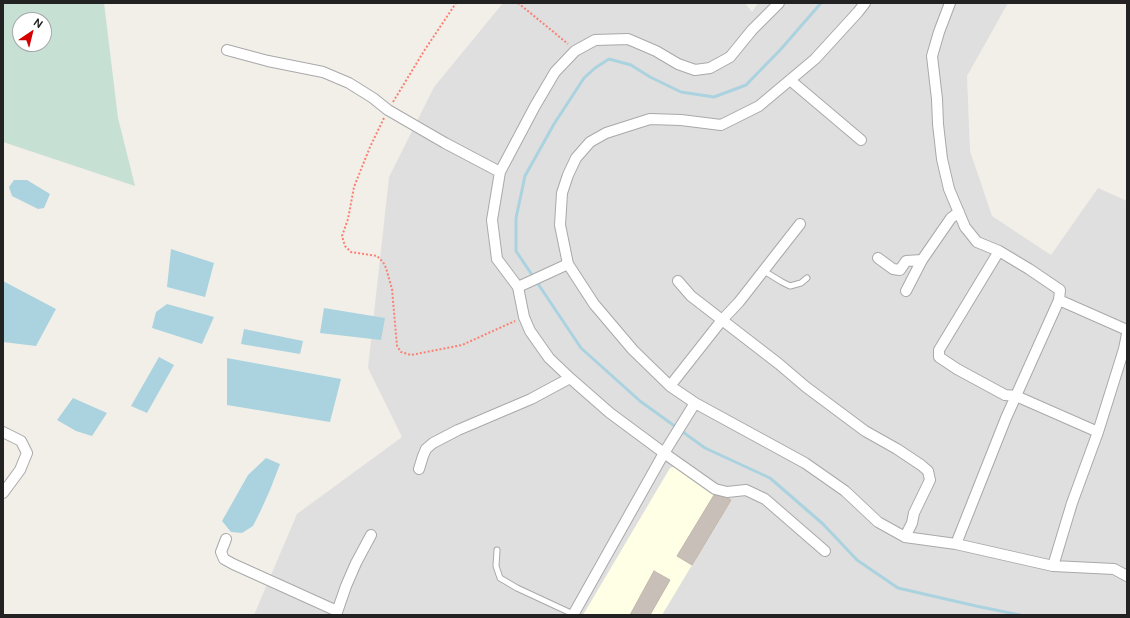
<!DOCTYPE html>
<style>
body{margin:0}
#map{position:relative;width:1130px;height:618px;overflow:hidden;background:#f2efe9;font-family:"DM Sans",sans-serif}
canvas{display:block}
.frame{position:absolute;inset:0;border:4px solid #222;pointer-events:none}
.north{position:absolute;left:12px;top:12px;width:40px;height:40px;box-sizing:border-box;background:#fff;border:1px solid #a7a7a7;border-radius:50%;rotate:35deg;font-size:11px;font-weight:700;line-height:16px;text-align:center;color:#222}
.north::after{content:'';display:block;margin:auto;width:14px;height:18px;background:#d40000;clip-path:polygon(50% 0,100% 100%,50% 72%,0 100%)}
</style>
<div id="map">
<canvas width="1130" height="618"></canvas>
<div class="frame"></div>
<div class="north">N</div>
</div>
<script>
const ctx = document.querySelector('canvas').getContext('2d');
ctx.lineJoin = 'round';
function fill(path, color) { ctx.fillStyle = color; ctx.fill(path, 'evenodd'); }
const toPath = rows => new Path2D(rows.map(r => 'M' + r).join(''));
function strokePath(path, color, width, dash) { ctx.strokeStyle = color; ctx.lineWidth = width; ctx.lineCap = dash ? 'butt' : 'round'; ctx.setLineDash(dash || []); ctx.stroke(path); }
const residential = toPath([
 [503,3,745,3,752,12,758,3,1008,3,967,76,970,151,992,216,1051,255,1098,188,1127,201,1127,615,254,615,297,514,402,437,368,368,389,177,434,87]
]);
const education = toPath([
 [676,466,731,500,662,615,583,615,670,468]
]);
const wetland = toPath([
 [3,3,104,3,118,118,135,186,3,142],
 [20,20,44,20,44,44,20,44]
]);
const water = toPath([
 [14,180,27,180,50,194,44,208,38,209,12,196,9,187],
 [171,249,214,263,205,297,167,287],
 [3,281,56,309,36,346,3,342],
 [167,304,214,317,202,344,152,328,156,312],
 [324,308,385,318,381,340,320,333],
 [244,329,303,341,300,354,241,344],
 [159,357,174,365,147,413,131,406],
 [227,358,341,379,330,422,227,405],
 [73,398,107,413,92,436,76,431,57,420],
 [266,458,280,464,270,490,261,510,253,526,242,533,231,532,222,521,248,475]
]);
const stream = toPath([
 [821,3,781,49,746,85,714,97,681,92,650,77,631,65,609,59,595,68,584,78,554,124,525,176,516,218,516,251,581,348,640,401,705,448,770,478,823,524,857,560,898,588,976,606,1020,615]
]);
const building = toPath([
 [714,495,728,498,731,500,692,565,677,556,714,495],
 [654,571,670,580,650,615,630,615,654,571]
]);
const path = toPath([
 [518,3,550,29,568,44],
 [393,102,424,51,456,3],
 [384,118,370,147,354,187,348,219,342,236,345,246,351,252,377,256,383,262,386,268,392,289,397,346,401,352,411,355,462,345,515,321]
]);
const lane = toPath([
 [764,271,782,282,790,286,801,283,807,278],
 [497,550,496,566,500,578,517,588,573,614]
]);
const street = toPath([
 [779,3,752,30,730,57,710,68,695,70,678,64,656,51,628,39,595,40,575,51,555,72,535,106,500,172,492,220,497,259,518,287,524,317,530,331,549,358,570,378,610,413,664,453,715,489,727,492,746,490,765,499,825,551],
 [865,3,858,12,815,59,759,106,721,125,681,120,650,119,606,133,590,142,576,158,568,175,562,193,560,225,568,264,594,304,633,350,670,386,695,403,805,463,845,491,878,522,905,537,956,544,1053,566,1114,569,1127,576],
 [950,3,939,32,932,56,937,99,938,124,942,159,949,189,965,227,977,242,999,251,1029,269,1060,290,1059,300,1127,330],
 [227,50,268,61,323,72,349,83,373,98,388,110,445,143,500,172],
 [790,80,861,140],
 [999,251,939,350,939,357,957,369,1005,395,1016,396,1098,432],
 [878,258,893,269,900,270,906,261,922,260,951,218,959,212],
 [678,281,691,296,779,364,806,387,865,431,897,449,921,465,928,471,930,480,914,513,912,523,905,537],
 [518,287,568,264],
 [906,291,922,260],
 [670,386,722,320,739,302,800,224],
 [3,432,21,441,27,453,20,470,3,493],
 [419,469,423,456,426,449,433,443,458,430,531,399,570,378],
 [226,539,221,552,224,559,233,564,337,611],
 [956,544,1006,418,1059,300],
 [1053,566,1072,503,1098,432,1124,349,1127,334],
 [336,615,346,586,356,563,371,535],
 [573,615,664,453,695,403]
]);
fill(residential, '#e0dfdf');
fill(education, '#ffffe5');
fill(wetland, '#c6e0d4');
fill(water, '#aad3df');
strokePath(stream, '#aad3df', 3);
fill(building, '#c7bfb8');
strokePath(building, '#c4b6ab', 1);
strokePath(lane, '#a9a9a9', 7);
strokePath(street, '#a9a9a9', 12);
strokePath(path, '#fa8072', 2, [2, 2]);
strokePath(lane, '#fff', 5);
strokePath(street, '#fff', 10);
</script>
